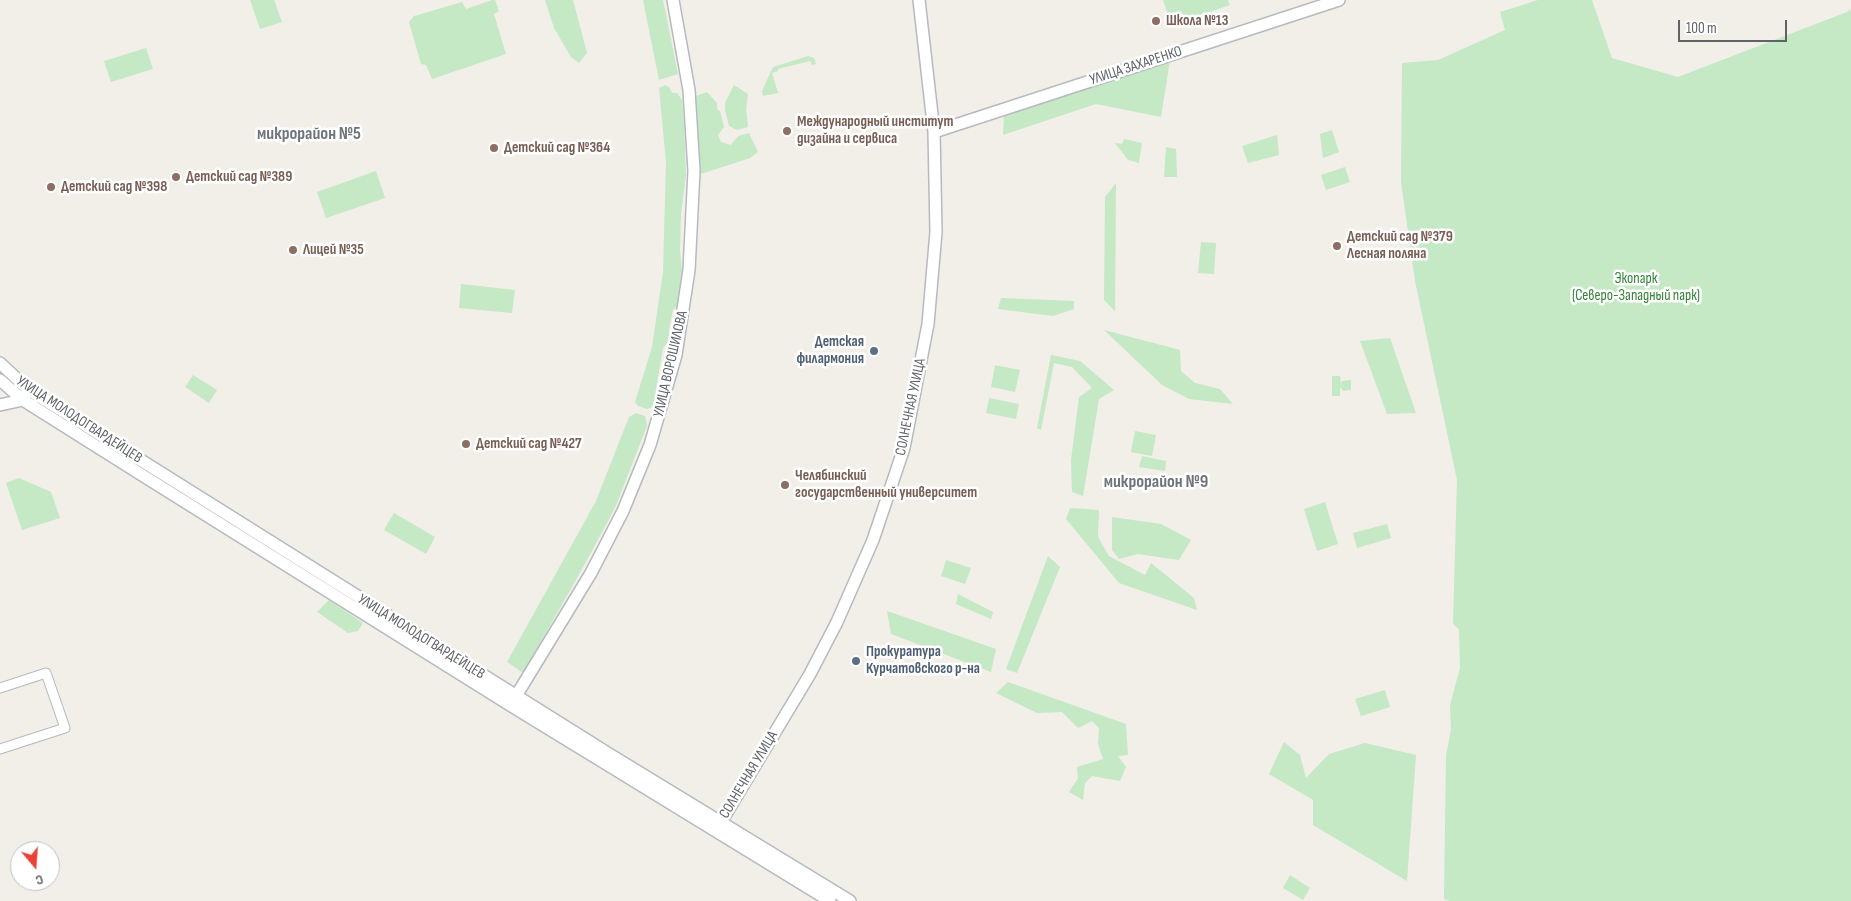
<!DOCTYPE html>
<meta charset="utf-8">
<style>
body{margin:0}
#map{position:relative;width:1851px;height:901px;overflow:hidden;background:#f1efe8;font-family:"Sofia Sans Condensed",sans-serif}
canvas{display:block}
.north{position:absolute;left:10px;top:841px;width:50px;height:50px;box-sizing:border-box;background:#fff;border:1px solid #bfc1c3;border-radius:50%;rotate:162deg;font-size:14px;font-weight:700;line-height:20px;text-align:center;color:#5f6368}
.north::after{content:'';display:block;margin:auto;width:18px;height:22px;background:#ea4335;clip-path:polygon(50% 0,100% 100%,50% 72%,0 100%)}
.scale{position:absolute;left:1678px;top:20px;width:109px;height:22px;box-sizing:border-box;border:2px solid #5f6368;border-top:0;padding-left:6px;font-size:15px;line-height:18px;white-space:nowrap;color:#5f6368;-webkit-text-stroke:4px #fff;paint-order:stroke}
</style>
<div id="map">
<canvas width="1851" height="901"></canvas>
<div class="north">С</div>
<div class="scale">100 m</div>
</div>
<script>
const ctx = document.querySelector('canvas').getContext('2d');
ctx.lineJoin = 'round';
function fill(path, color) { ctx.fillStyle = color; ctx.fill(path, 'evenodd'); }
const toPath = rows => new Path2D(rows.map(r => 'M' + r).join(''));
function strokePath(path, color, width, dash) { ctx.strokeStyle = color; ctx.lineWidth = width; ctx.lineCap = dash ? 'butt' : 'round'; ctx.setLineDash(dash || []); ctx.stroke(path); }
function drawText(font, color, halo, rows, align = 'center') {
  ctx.font = font + ' "Sofia Sans Condensed",sans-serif'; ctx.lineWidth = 5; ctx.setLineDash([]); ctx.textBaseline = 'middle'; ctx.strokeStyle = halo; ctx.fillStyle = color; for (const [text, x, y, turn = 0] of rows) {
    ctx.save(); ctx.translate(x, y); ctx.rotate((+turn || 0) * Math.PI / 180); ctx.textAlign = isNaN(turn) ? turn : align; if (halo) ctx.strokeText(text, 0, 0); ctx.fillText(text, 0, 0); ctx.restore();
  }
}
const green = toPath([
 [250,0,274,0,282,22,260,29],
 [492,0,495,0,499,11,494,14,506,54,432,79,426,65,421,64,409,22,414,16,462,2,466,9],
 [545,0,573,0,587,53,579,63,571,57,554,28],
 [643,0,663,0,678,74,659,80],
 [1163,0,1228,0,1230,5,1171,25],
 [1538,0,1592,0,1612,58,1678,77,1847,12,1851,9,1851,901,1450,901,1444,899,1446,756,1451,729,1450,705,1460,668,1459,630,1453,623,1457,480,1415,281,1401,182,1402,63,1438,60,1505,30,1500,12],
 [146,48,153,69,111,82,104,61],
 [808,56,814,58,816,64,812,65,810,61,778,69,778,71,772,73,778,93,763,96,762,91,773,67],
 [1170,60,1161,117,1096,104,1003,135,1004,114],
 [665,85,669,87,672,93,677,93,682,100,684,122,686,175,681,214,680,251,682,270,679,304,673,310,669,329,671,339,663,348,653,407,647,409,638,406,635,402,652,347,663,272,666,162,659,88],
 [734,85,748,94,746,109,748,127,737,130,729,126,725,110,725,103],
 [707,92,717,103,717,109,720,111,724,127,718,135,721,142,731,145,738,136,749,133,758,152,750,158,701,174,696,96],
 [1332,130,1339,152,1323,158,1320,134],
 [1277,135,1279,155,1248,163,1242,146],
 [1124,139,1142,143,1139,163,1128,160,1115,143,1122,144],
 [1166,147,1176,149,1177,177,1164,177],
 [1345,167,1350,182,1326,190,1321,175],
 [376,171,385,198,326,218,317,192],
 [1116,183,1115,311,1104,300,1105,197],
 [1201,242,1216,243,1214,274,1198,273],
 [461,284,515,290,512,313,459,308],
 [1001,298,1074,301,1074,309,1053,316,998,309],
 [1104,330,1180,350,1181,371,1195,383,1220,389,1233,404,1189,399,1162,385],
 [1390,338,1416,413,1387,414,1360,341],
 [1051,355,1080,361,1114,390,1099,399,1083,496,1072,492,1071,460,1079,397,1092,388,1072,367,1054,363,1041,430,1037,428],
 [995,365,1020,370,1015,392,991,387],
 [193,375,217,390,209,403,185,387],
 [1332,376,1340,376,1341,384,1342,381,1351,380,1351,390,1343,391,1340,387,1340,396,1332,396],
 [989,398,1019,404,1016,419,986,413],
 [636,413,645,416,647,426,615,508,581,571,523,673,507,662,596,501,629,417],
 [1135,431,1156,435,1152,456,1131,452],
 [1142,456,1166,461,1165,471,1139,467],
 [19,478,51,492,60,518,22,530,6,483],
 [1325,502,1338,544,1317,551,1304,509],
 [1070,508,1099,510,1098,537,1109,556,1145,575,1151,563,1194,598,1197,610,1119,583,1066,519],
 [394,513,435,537,426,554,384,530],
 [1112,517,1161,524,1191,540,1179,560,1138,554,1119,559,1112,550],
 [1387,524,1391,538,1357,548,1353,533],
 [1048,556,1060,567,1017,673,1006,669],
 [946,560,971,568,965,584,941,576],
 [958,594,993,612,991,619,956,604],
 [329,600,363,623,358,631,348,633,317,612],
 [887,611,996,649,991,672,891,634],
 [1008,682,1126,724,1128,755,1118,756,1126,767,1120,781,1092,776,1085,783,1083,800,1069,792,1078,778,1077,767,1103,759,1098,744,1099,728,1092,721,1078,728,1062,712,1037,713,996,693],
 [1385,690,1390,707,1361,716,1355,699],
 [1284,742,1300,755,1306,778,1329,754,1365,743,1416,755,1407,881,1313,825,1313,800,1269,774],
 [1290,875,1310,888,1303,900,1283,888]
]);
const street = toPath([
 [0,688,46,673,65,728,0,749]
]);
const secondary = toPath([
 [934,132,1339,0],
 [0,363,29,390,609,754,850,901],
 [0,380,23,400,150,480,510,705,830,901],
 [0,405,23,400,25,395],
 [513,701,591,573,623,511,650,445,676,355,689,270,694,171,689,90,673,0],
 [717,829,810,674,837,622,873,540,904,448,928,324,936,232,934,132,919,0]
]);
const markers = [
 [1156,21,5,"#8d6e63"],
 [787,131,5,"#8d6e63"],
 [494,148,5,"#8d6e63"],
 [176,177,5,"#8d6e63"],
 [51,187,5,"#8d6e63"],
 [1337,246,5,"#8d6e63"],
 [293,250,5,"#8d6e63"],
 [874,351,5,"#5c6f8a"],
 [466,444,5,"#8d6e63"],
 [785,485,5,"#8d6e63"],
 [856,661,5,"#5c6f8a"]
];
const educationNames = [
 ["Школа №13",1166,21],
 ["Международный институт",797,122],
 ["дизайна и сервиса",797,139],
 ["Детский сад №364",504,148],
 ["Детский сад №389",186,177],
 ["Детский сад №398",61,187],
 ["Детский сад №379",1347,237],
 ["Лесная поляна",1347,254],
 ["Лицей №35",303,250],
 ["Детский сад №427",476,444],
 ["Челябинский",795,476],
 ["государственный университет",795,493]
];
const streetNames = [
 ["УЛИЦА ЗАХАРЕНКО",1136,66,-18],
 ["УЛИЦА ВОРОШИЛОВА",671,364,-77],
 ["СОЛНЕЧНАЯ УЛИЦА",911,407,-78],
 ["УЛИЦА МОЛОДОГВАРДЕЙЦЕВ",79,420,33],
 ["УЛИЦА МОЛОДОГВАРДЕЙЦЕВ",421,637,32],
 ["СОЛНЕЧНАЯ УЛИЦА",749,775,-59]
];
const parkNames = [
 ["Экопарк",1636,279],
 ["(Северо-Западный парк)",1636,296]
];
const serviceNames = [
 ["Детская",864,342],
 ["филармония",864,359],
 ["Прокуратура",866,652,"left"],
 ["Курчатовского р-на",866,669,"left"]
];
const quarterNames = [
 ["микрорайон №5",309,134],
 ["микрорайон №9",1156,482]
];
fill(green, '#c5e8c5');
strokePath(street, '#b5b8bc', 11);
strokePath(secondary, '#b6babf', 14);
strokePath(street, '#fff', 9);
strokePath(secondary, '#fff', 11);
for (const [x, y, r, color] of markers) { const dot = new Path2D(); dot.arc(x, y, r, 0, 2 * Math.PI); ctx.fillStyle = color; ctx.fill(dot); strokePath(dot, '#fff', 2); }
drawText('bold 15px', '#785e54', '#fff', educationNames, 'left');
drawText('15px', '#5f6368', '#fff', streetNames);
drawText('15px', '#348238', '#fff', parkNames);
drawText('bold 15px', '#4e5e75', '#fff', serviceNames, 'right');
drawText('bold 18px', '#70757a', '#fff', quarterNames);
</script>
